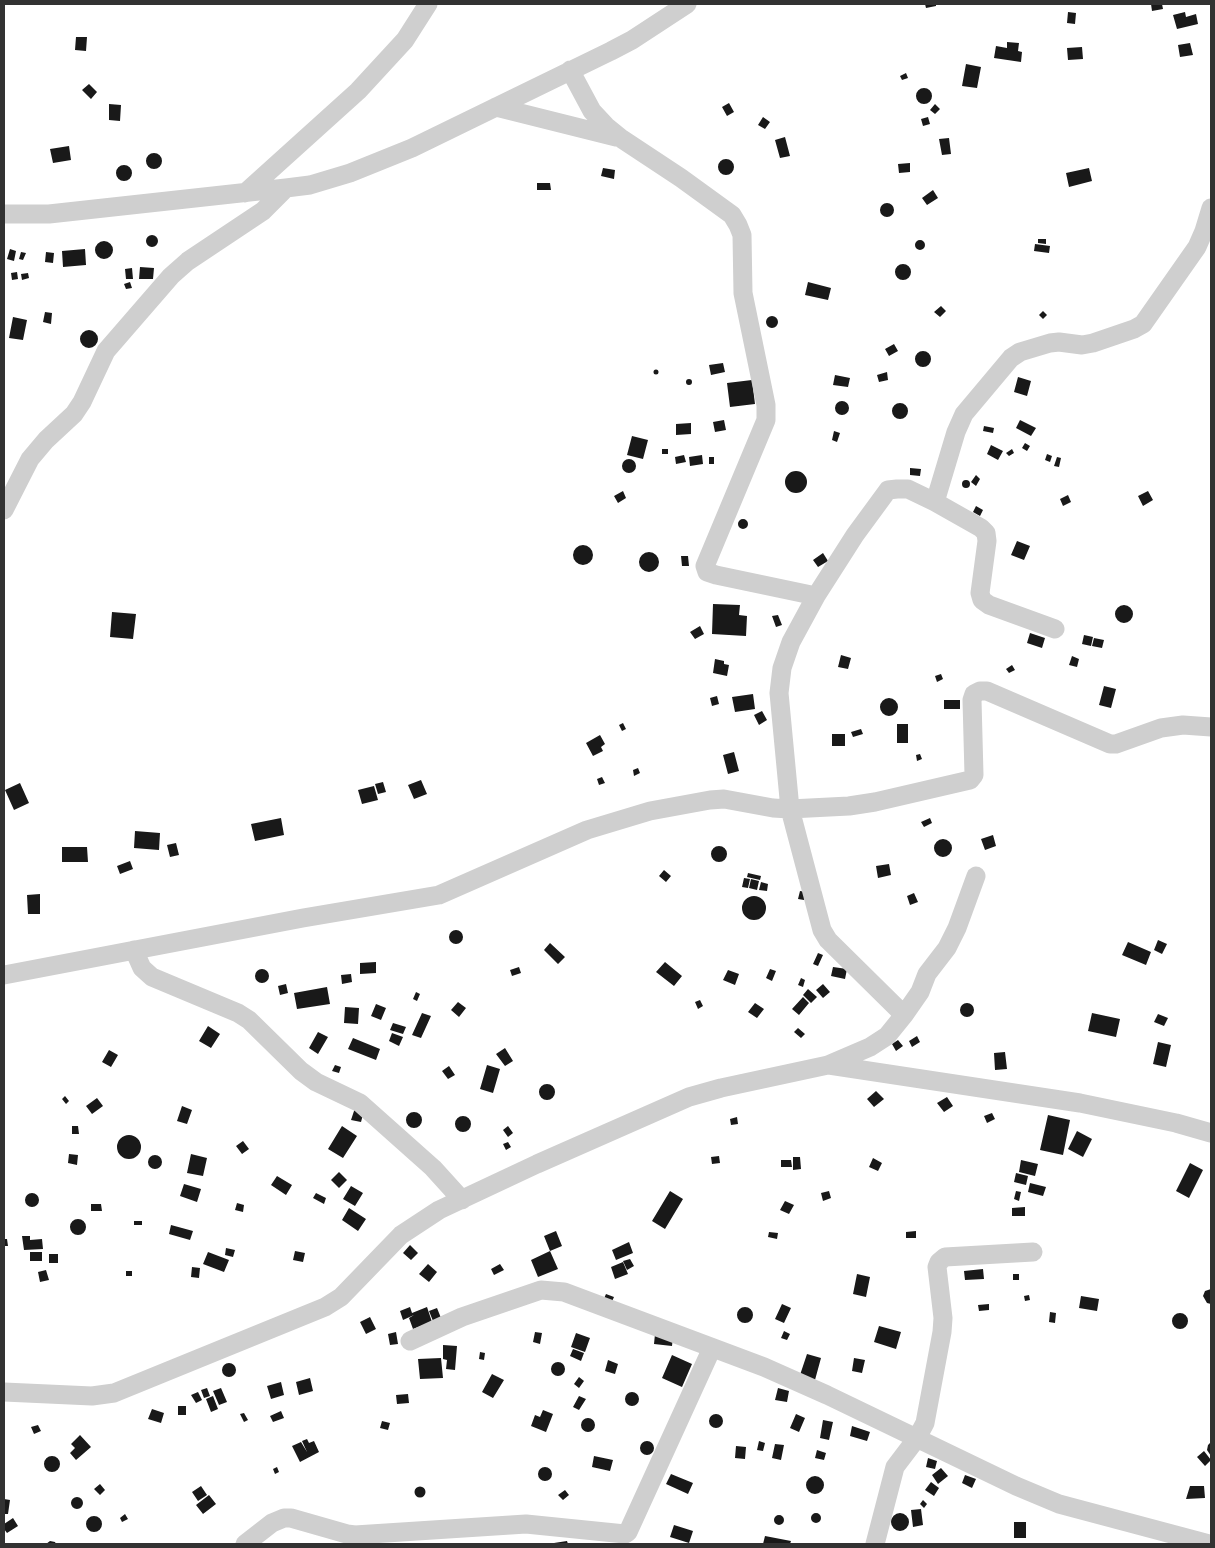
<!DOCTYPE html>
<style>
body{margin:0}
#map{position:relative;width:1215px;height:1548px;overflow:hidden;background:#fff;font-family:Karla,sans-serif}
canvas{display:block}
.frame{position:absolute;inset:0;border:5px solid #323232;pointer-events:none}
</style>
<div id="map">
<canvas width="1215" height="1548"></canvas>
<div class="frame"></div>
</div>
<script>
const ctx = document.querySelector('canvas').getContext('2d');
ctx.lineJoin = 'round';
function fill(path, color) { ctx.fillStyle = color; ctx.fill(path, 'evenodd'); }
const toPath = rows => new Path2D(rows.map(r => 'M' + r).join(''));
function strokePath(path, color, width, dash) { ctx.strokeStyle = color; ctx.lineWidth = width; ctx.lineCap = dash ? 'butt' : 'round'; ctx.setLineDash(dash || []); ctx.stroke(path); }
const building = toPath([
 [925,4,936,4,936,6,926,8],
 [1151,4,1162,4,1163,9,1152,11],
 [1068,12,1076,13,1075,24,1067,23],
 [1185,12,1186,17,1196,14,1198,24,1177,29,1173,15],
 [76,37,87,37,86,51,75,50],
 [1007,42,1019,43,1018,51,1022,52,1021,62,994,58,996,46,1007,48],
 [1190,43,1193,55,1180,57,1178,45],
 [1082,47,1083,59,1068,60,1067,48],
 [966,64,981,67,977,88,962,86],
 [906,73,908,78,902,80,900,76],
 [89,84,97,92,91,99,82,90],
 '916 96a8 8 0 1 1 16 0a8 8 0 1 1-16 0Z',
 [729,103,734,112,727,116,722,107],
 [109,104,121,105,120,121,109,120],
 [935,104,940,109,935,114,930,110],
 [763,117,770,122,765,129,758,125],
 [928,117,930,124,923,126,921,119],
 [785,137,790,156,780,158,775,140],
 [949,138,951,154,942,155,939,139],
 [69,146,71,160,53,163,50,149],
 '146 161a8 8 0 1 1 16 0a8 8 0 1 1-16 0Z',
 '718 167a8 8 0 1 1 16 0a8 8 0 1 1-16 0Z',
 [910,163,910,172,899,173,898,164],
 '116 173a8 8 0 1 1 16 0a8 8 0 1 1-16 0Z',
 [603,168,615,170,614,179,601,176],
 [1089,168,1092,181,1069,187,1066,173],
 [537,183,550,183,551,190,537,190],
 [933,190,938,198,927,205,922,198],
 '880 210a7 7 0 1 1 14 0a7 7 0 1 1-14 0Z',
 '146 241a6 6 0 1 1 12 0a6 6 0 1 1-12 0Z',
 [1038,239,1046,239,1046,244,1038,243],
 '915 245a5 5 0 1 1 10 0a5 5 0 1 1-10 0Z',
 '95 250a9 9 0 1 1 18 0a9 9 0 1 1-18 0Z',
 [1035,244,1050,246,1049,253,1034,251],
 [10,249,16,251,14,261,7,259],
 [85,249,86,265,63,267,62,251],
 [21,252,26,253,23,260,19,259],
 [46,252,54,253,53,263,45,262],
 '895 272a8 8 0 1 1 16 0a8 8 0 1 1-16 0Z',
 [140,267,154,268,153,279,139,279],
 [132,268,133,279,126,279,125,269],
 [17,272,18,279,12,280,11,273],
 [28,273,29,278,22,280,21,274],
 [130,282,132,288,126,289,124,284],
 [808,282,831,288,828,300,805,295],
 [941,306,946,311,940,317,934,312],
 [1043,311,1047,315,1043,319,1039,315],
 [45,312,52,313,51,324,43,322],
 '766 322a6 6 0 1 1 12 0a6 6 0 1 1-12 0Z',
 [13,317,27,320,23,340,9,338],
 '80 339a9 9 0 1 1 18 0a9 9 0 1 1-18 0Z',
 [894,344,898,351,889,356,885,349],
 '915 359a8 8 0 1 1 16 0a8 8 0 1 1-16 0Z',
 [723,363,725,372,711,375,709,365],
 '653.5 372a2.5 2.5 0 1 1 5 0a2.5 2.5 0 1 1-5 0Z',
 [887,372,888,380,879,382,877,375],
 [835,375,850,378,848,387,833,385],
 [1018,377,1031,381,1027,396,1014,392],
 '686 382a3 3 0 1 1 6 0a3 3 0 1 1-6 0Z',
 [752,380,755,404,730,407,727,383],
 '835 408a7 7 0 1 1 14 0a7 7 0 1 1-14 0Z',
 '892 411a8 8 0 1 1 16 0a8 8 0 1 1-16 0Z',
 [724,420,726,430,715,432,713,422],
 [1020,420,1036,428,1031,436,1016,428],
 [691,423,691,434,676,435,676,424],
 [984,426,994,428,993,433,983,431],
 [834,431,840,433,837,442,832,440],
 [632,436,648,440,643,459,627,455],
 [1025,443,1030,446,1027,451,1022,448],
 [991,445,1003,451,998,460,987,454],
 [662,449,668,449,668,454,662,454],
 [1012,449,1014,453,1009,456,1006,453],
 [1047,454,1052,456,1050,462,1045,460],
 [684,455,686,462,676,464,675,457],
 [702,455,703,464,690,466,689,457],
 [709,457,714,457,714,464,709,464],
 [1057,457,1061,458,1059,467,1054,466],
 '622 466a7 7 0 1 1 14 0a7 7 0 1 1-14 0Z',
 [910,468,921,469,920,476,910,475],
 '785 482a11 11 0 1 1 22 0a11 11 0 1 1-22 0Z',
 [976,475,980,479,976,486,971,482],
 '962 484a4 4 0 1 1 8 0a4 4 0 1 1-8 0Z',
 [623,491,626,498,618,503,614,496],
 [1148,491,1153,500,1143,506,1138,496],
 [1068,495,1071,502,1063,506,1060,499],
 [976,506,983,510,980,516,973,512],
 '738 524a5 5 0 1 1 10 0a5 5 0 1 1-10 0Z',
 [1017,541,1030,546,1024,560,1011,555],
 '573 555a10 10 0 1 1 20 0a10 10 0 1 1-20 0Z',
 '639 562a10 10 0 1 1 20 0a10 10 0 1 1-20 0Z',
 [823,553,828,561,818,567,813,560],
 [681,556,688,556,689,566,682,566],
 [713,604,740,605,739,615,747,616,746,636,712,634],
 '1115 614a9 9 0 1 1 18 0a9 9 0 1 1-18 0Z',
 [112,612,136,614,133,639,110,637],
 [778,615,782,625,776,627,772,616],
 [700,626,704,634,695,639,690,632],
 [1030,633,1045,638,1042,648,1027,643],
 [1084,635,1093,637,1091,646,1082,644],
 [1094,638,1104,640,1102,648,1092,646],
 [841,655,851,658,848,669,838,667],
 [1072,656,1079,659,1077,667,1069,665],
 [715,659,724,661,724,664,729,665,727,676,713,673],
 [1012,665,1015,670,1009,673,1006,669],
 [941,674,943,679,937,682,935,676],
 [1104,686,1116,689,1111,708,1099,705],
 [753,694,755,709,735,712,732,697],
 [717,696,719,704,712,706,710,698],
 '880 707a9 9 0 1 1 18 0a9 9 0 1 1-18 0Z',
 [944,700,960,700,960,709,944,709],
 [762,711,767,720,759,725,754,715],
 [623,723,626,729,622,731,619,725],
 [897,724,908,724,908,743,897,743],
 [861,729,863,734,853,737,851,732],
 [832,734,845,734,845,746,832,746],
 [600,735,605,744,601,747,603,751,593,756,586,743],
 [734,752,739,771,728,774,723,755],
 [920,754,922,759,917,761,916,755],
 [638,768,640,773,634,776,633,770],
 [602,777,605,783,599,785,597,779],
 [421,780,427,794,414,799,408,785],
 [383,782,386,792,378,794,375,784],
 [20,783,29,803,14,810,5,790],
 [374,786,378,800,362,804,358,790],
 [281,818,284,835,255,841,251,824],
 [930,818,932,823,924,827,921,822],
 [135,831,160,833,159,850,134,848],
 [993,835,996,846,985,850,981,839],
 '934 848a9 9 0 1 1 18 0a9 9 0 1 1-18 0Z',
 [176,843,179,855,170,857,167,845],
 '711 854a8 8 0 1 1 16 0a8 8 0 1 1-16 0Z',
 [62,847,87,847,88,862,62,862],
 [130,861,133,869,120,874,117,866],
 [889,864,891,875,878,878,876,866],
 [664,870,671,876,666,882,659,876],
 [748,873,761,876,760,880,747,877],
 [744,878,750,879,748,888,742,887],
 [751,879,759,881,757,890,749,888],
 [761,882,768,884,767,891,759,890],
 [800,891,806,892,804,900,798,899],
 [914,893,918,902,910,905,907,896],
 [40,894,40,914,28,914,27,895],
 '742 908a12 12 0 1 1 24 0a12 12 0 1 1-24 0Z',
 '449 937a7 7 0 1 1 14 0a7 7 0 1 1-14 0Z',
 [1158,940,1167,944,1162,954,1154,950],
 [1128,942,1151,952,1146,965,1122,955],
 [550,943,565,957,558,964,544,950],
 [818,953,823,955,818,966,813,964],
 [376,962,376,973,360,974,360,963],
 [665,962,682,976,674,986,656,972],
 [519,967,521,973,512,976,510,970],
 [833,967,847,969,845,979,831,976],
 '255 976a7 7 0 1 1 14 0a7 7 0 1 1-14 0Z',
 [770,969,776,971,772,981,766,978],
 [728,970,739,974,735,985,723,980],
 [351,974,352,982,342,984,341,975],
 [801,978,805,980,803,987,798,985],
 [286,984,288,993,280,995,278,986],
 [823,984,830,992,823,998,816,990],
 [327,987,330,1004,297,1009,294,993],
 [808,989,817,997,811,1003,803,995],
 [416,992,420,994,417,1001,413,999],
 [803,997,809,1003,799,1015,792,1009],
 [700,1000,703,1006,698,1009,695,1002],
 [458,1002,466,1008,459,1017,451,1010],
 '960 1010a7 7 0 1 1 14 0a7 7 0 1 1-14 0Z',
 [755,1003,764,1009,757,1018,748,1012],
 [376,1004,386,1008,381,1020,371,1016],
 [345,1007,359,1008,358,1024,344,1023],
 [422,1013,431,1016,421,1038,412,1035],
 [1092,1013,1120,1019,1116,1037,1088,1031],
 [1158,1014,1168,1018,1164,1026,1154,1022],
 [393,1023,406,1027,403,1034,390,1030],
 [208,1026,220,1034,211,1048,199,1041],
 [798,1028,805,1034,801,1038,794,1032],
 [318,1032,328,1037,318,1054,309,1048],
 [392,1033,403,1037,399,1046,389,1041],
 [917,1036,920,1042,912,1047,909,1041],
 [353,1038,380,1049,376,1060,348,1049],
 [898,1040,903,1046,896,1051,892,1044],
 [1158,1042,1171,1045,1166,1067,1153,1064],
 [505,1048,513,1061,505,1066,496,1054],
 [109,1050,118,1055,111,1067,102,1062],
 [1005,1052,1007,1069,995,1070,994,1053],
 [335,1065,341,1067,339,1073,332,1071],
 [487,1065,500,1069,493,1093,480,1089],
 [449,1066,455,1075,448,1079,442,1071],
 '539 1092a8 8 0 1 1 16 0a8 8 0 1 1-16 0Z',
 [876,1091,884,1099,874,1107,867,1099],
 [65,1096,69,1101,66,1104,62,1099],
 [947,1097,953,1106,944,1112,937,1103],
 [97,1098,103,1106,92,1114,86,1106],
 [182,1106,192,1110,187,1124,177,1121],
 [355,1108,364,1111,361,1122,351,1120],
 '406 1120a8 8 0 1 1 16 0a8 8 0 1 1-16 0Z',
 [992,1113,995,1119,987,1123,984,1116],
 [1048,1115,1070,1120,1063,1155,1040,1150],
 '455 1124a8 8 0 1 1 16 0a8 8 0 1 1-16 0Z',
 [737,1117,738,1124,731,1125,730,1119],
 [72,1126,78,1126,79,1134,72,1134],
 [342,1126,357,1136,343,1158,328,1149],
 [508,1126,513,1133,508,1137,503,1130],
 [1077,1131,1092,1139,1083,1157,1068,1149],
 '117 1147a12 12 0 1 1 24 0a12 12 0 1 1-24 0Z',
 [243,1141,249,1149,242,1154,236,1146],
 [508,1142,511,1147,506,1150,503,1144],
 [69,1154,78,1155,77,1165,68,1163],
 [191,1154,207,1158,203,1176,187,1173],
 '148 1162a7 7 0 1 1 14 0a7 7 0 1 1-14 0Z',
 [719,1156,720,1163,712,1164,711,1157],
 [793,1157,800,1157,801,1169,793,1170],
 [873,1158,882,1163,878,1171,869,1167],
 [781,1160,791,1160,792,1167,781,1167],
 [1021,1160,1038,1164,1035,1176,1019,1172],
 [1190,1163,1203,1170,1189,1198,1176,1191],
 [339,1172,347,1180,339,1188,331,1180],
 [1016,1173,1028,1176,1026,1185,1014,1182],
 [277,1176,292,1185,286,1195,271,1185],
 [1030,1183,1046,1187,1043,1196,1028,1192],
 [184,1184,201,1189,197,1202,180,1196],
 [351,1186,363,1193,355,1206,343,1199],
 [670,1191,683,1199,665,1229,652,1221],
 [829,1191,831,1198,823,1201,821,1193],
 [1016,1191,1021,1192,1019,1201,1014,1199],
 '25 1200a7 7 0 1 1 14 0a7 7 0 1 1-14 0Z',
 [316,1193,326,1198,324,1204,313,1198],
 [785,1201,794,1205,789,1214,780,1210],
 [237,1203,244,1205,243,1212,235,1210],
 [91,1204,101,1204,102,1211,91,1211],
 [1025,1207,1025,1216,1012,1216,1012,1208],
 [349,1208,366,1219,358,1231,342,1220],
 '70 1227a8 8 0 1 1 16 0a8 8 0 1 1-16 0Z',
 [134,1221,142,1221,142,1225,134,1225],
 [171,1225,193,1231,190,1240,169,1234],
 [556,1231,562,1246,550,1251,544,1236],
 [916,1231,916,1238,906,1238,906,1232],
 [769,1232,778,1233,777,1239,768,1237],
 [22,1236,30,1236,30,1240,42,1239,43,1249,24,1250],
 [4,1239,7,1239,8,1246,4,1246],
 [629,1242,633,1253,616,1260,612,1250],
 [410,1245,418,1253,411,1260,403,1253],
 [226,1248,235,1250,233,1257,225,1255],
 [295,1251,305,1253,303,1262,293,1260],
 [550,1251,558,1269,538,1277,531,1260],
 [30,1252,42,1252,42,1261,30,1261],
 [208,1252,229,1260,224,1272,203,1264],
 [49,1254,58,1254,58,1263,49,1263],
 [630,1259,634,1266,627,1270,623,1261],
 [623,1262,628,1274,615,1279,611,1267],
 [428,1264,437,1272,429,1282,419,1274],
 [500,1264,504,1270,494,1275,491,1269],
 [192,1267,200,1268,199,1278,191,1277],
 [983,1269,984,1279,965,1280,964,1271],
 [46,1270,49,1280,40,1282,38,1272],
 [126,1271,132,1271,132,1276,126,1276],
 [857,1274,870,1277,866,1297,853,1294],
 [1013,1274,1019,1274,1019,1280,1013,1280],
 [1211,1289,1211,1304,1207,1303,1203,1296,1205,1291],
 [606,1294,614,1297,610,1306,602,1303],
 [1029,1295,1030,1300,1025,1301,1024,1296],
 [1081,1296,1099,1299,1097,1311,1079,1308],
 [782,1304,791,1308,784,1323,775,1319],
 [989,1304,989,1310,979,1311,978,1305],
 '737 1315a8 8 0 1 1 16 0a8 8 0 1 1-16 0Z',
 [410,1307,412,1313,427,1307,432,1322,413,1329,409,1318,414,1315,403,1320,400,1311],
 [437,1308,441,1318,433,1321,429,1311],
 [1050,1312,1056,1313,1055,1323,1049,1322],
 '1172 1321a8 8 0 1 1 16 0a8 8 0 1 1-16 0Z',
 [370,1317,376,1329,366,1334,360,1322],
 [879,1326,901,1332,896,1349,874,1342],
 [784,1331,790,1334,787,1340,781,1338],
 [396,1332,398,1344,390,1345,388,1334],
 [535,1332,542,1333,540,1344,533,1342],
 [576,1333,590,1338,585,1352,571,1347],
 [655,1334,673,1336,672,1346,654,1344],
 [443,1345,457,1346,455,1370,446,1369,447,1360,443,1359],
 [573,1349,584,1353,581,1361,570,1356],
 [480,1352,485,1353,484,1360,479,1359],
 [807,1354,821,1358,815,1380,800,1375],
 [672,1355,692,1364,682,1387,662,1378],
 [441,1358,443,1378,420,1379,418,1359],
 [854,1358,865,1360,862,1373,852,1371],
 [608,1360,618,1364,615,1374,605,1371],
 '551 1369a7 7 0 1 1 14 0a7 7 0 1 1-14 0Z',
 '222 1370a7 7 0 1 1 14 0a7 7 0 1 1-14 0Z',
 [492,1374,504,1380,493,1398,482,1392],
 [579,1377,584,1381,579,1388,574,1384],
 [310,1378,313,1391,299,1395,296,1382],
 [281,1382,284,1395,271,1399,267,1386],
 [207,1388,210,1396,204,1398,201,1390],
 [221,1388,227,1402,219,1405,213,1391],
 [778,1388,789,1391,787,1402,775,1400],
 '625 1399a7 7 0 1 1 14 0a7 7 0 1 1-14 0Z',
 [198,1392,202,1400,196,1403,191,1395],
 [408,1394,409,1403,397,1404,396,1395],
 [213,1396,218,1409,211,1412,206,1399],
 [579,1396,586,1399,579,1410,573,1407],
 [178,1406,186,1406,186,1415,178,1415],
 [152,1409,164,1413,161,1423,148,1419],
 [543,1410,553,1414,546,1432,531,1426,535,1415,540,1417],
 [281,1411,284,1418,273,1422,270,1416],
 [244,1413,248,1420,244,1422,240,1414],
 [796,1414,805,1418,799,1432,790,1428],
 '709 1421a7 7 0 1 1 14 0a7 7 0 1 1-14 0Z',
 '581 1425a7 7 0 1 1 14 0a7 7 0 1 1-14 0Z',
 [823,1420,833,1422,829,1440,820,1438],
 [382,1421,390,1423,388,1430,380,1428],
 [38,1425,41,1431,34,1434,31,1427],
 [852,1426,870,1432,867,1441,850,1436],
 [80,1435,91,1447,76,1460,70,1453,75,1448,71,1444],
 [307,1439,309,1443,314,1441,319,1452,300,1462,292,1446,301,1442,307,1452,302,1441],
 [759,1441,765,1443,763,1451,757,1450],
 '640 1448a7 7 0 1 1 14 0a7 7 0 1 1-14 0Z',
 [1211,1442,1211,1456,1207,1450,1208,1445],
 [775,1444,784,1445,781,1460,772,1458],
 [736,1446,746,1447,745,1459,735,1458],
 [817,1450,826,1453,824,1460,815,1458],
 [1204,1451,1211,1460,1205,1466,1197,1457],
 [594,1456,613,1460,610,1471,592,1467],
 '44 1464a8 8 0 1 1 16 0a8 8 0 1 1-16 0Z',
 [928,1458,937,1461,935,1469,926,1467],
 '538 1474a7 7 0 1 1 14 0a7 7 0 1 1-14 0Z',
 [277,1467,279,1472,275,1474,273,1469],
 [941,1468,948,1476,938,1484,932,1475],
 [671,1474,693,1483,688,1494,666,1484],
 [965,1475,976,1479,972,1488,962,1483],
 '806 1485a9 9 0 1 1 18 0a9 9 0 1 1-18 0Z',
 [931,1482,939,1488,934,1496,925,1490],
 [100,1484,105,1490,100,1495,94,1489],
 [201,1486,207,1495,198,1501,192,1492],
 [1190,1486,1204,1486,1205,1498,1186,1499],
 '414.5 1492a5.5 5.5 0 1 1 11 0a5.5 5.5 0 1 1-11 0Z',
 [565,1490,569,1495,563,1500,558,1495],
 [209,1495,216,1504,203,1514,196,1505],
 '71 1503a6 6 0 1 1 12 0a6 6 0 1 1-12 0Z',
 [4,1499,10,1500,8,1514,4,1514],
 [923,1500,927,1504,924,1508,920,1504],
 [921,1509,923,1525,913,1527,911,1510],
 '891 1522a9 9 0 1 1 18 0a9 9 0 1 1-18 0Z',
 '811 1518a5 5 0 1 1 10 0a5 5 0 1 1-10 0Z',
 [125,1514,128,1519,122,1522,120,1518],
 '774 1520a5 5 0 1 1 10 0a5 5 0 1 1-10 0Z',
 '86 1524a8 8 0 1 1 16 0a8 8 0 1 1-16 0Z',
 [13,1518,18,1526,7,1533,4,1529,4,1524],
 [1014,1522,1026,1522,1026,1538,1014,1538],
 [674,1525,693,1531,689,1543,670,1537],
 [765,1536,791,1541,790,1544,763,1544],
 [50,1541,55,1542,56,1544,46,1544],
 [567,1541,568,1544,554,1544,554,1543]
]);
const minor = toPath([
 [570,70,592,111,606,126,622,139,681,178,732,215,738,225,742,235,743,293,766,405,766,420,705,566,707,572,716,575,816,596],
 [496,107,616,137],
 [245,193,358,91,405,40,428,4],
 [4,214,49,214,286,188,310,185,350,173,412,148,611,51,632,40,687,4],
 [935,502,956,432,964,414,1011,358,1020,352,1050,343,1059,342,1082,345,1093,343,1134,329,1143,324,1197,247,1204,231,1211,208],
 [4,510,30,459,46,440,74,414,82,402,106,351,171,276,188,261,263,211,286,188],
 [134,950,142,968,152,977,238,1013,249,1020,301,1071,316,1082,360,1103,433,1168,462,1200],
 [4,975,303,918,439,895,587,830,650,811,710,800,724,799,773,808,790,809,849,806,875,802,970,780,974,775,972,700,974,694,980,691,987,691,1110,744,1116,744,1161,728,1183,725,1211,727],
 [904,1015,828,940,822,930,790,809,779,693,782,668,791,642,816,596,855,535,888,490,897,489,908,489,935,502,981,528,986,533,987,541,980,593,982,600,989,605,1055,629],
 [829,1065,1080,1103,1176,1123,1211,1133],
 [410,1341,462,1317,541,1290,564,1292,764,1367,827,1395,1016,1486,1059,1504,1209,1544],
 [4,1392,92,1396,114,1393,325,1307,341,1297,401,1235,439,1210,537,1164,689,1097,721,1088,828,1065,870,1047,887,1036,904,1015,920,992,927,974,947,948,957,928,976,876],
 [245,1544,272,1523,284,1518,291,1518,347,1534,355,1535,526,1524,625,1534,628,1532,712,1348],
 [875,1544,895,1467,917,1438,925,1423,942,1332,943,1318,937,1267,939,1262,945,1257,1033,1252]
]);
fill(building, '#191919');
strokePath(minor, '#cfcfcf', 19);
</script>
